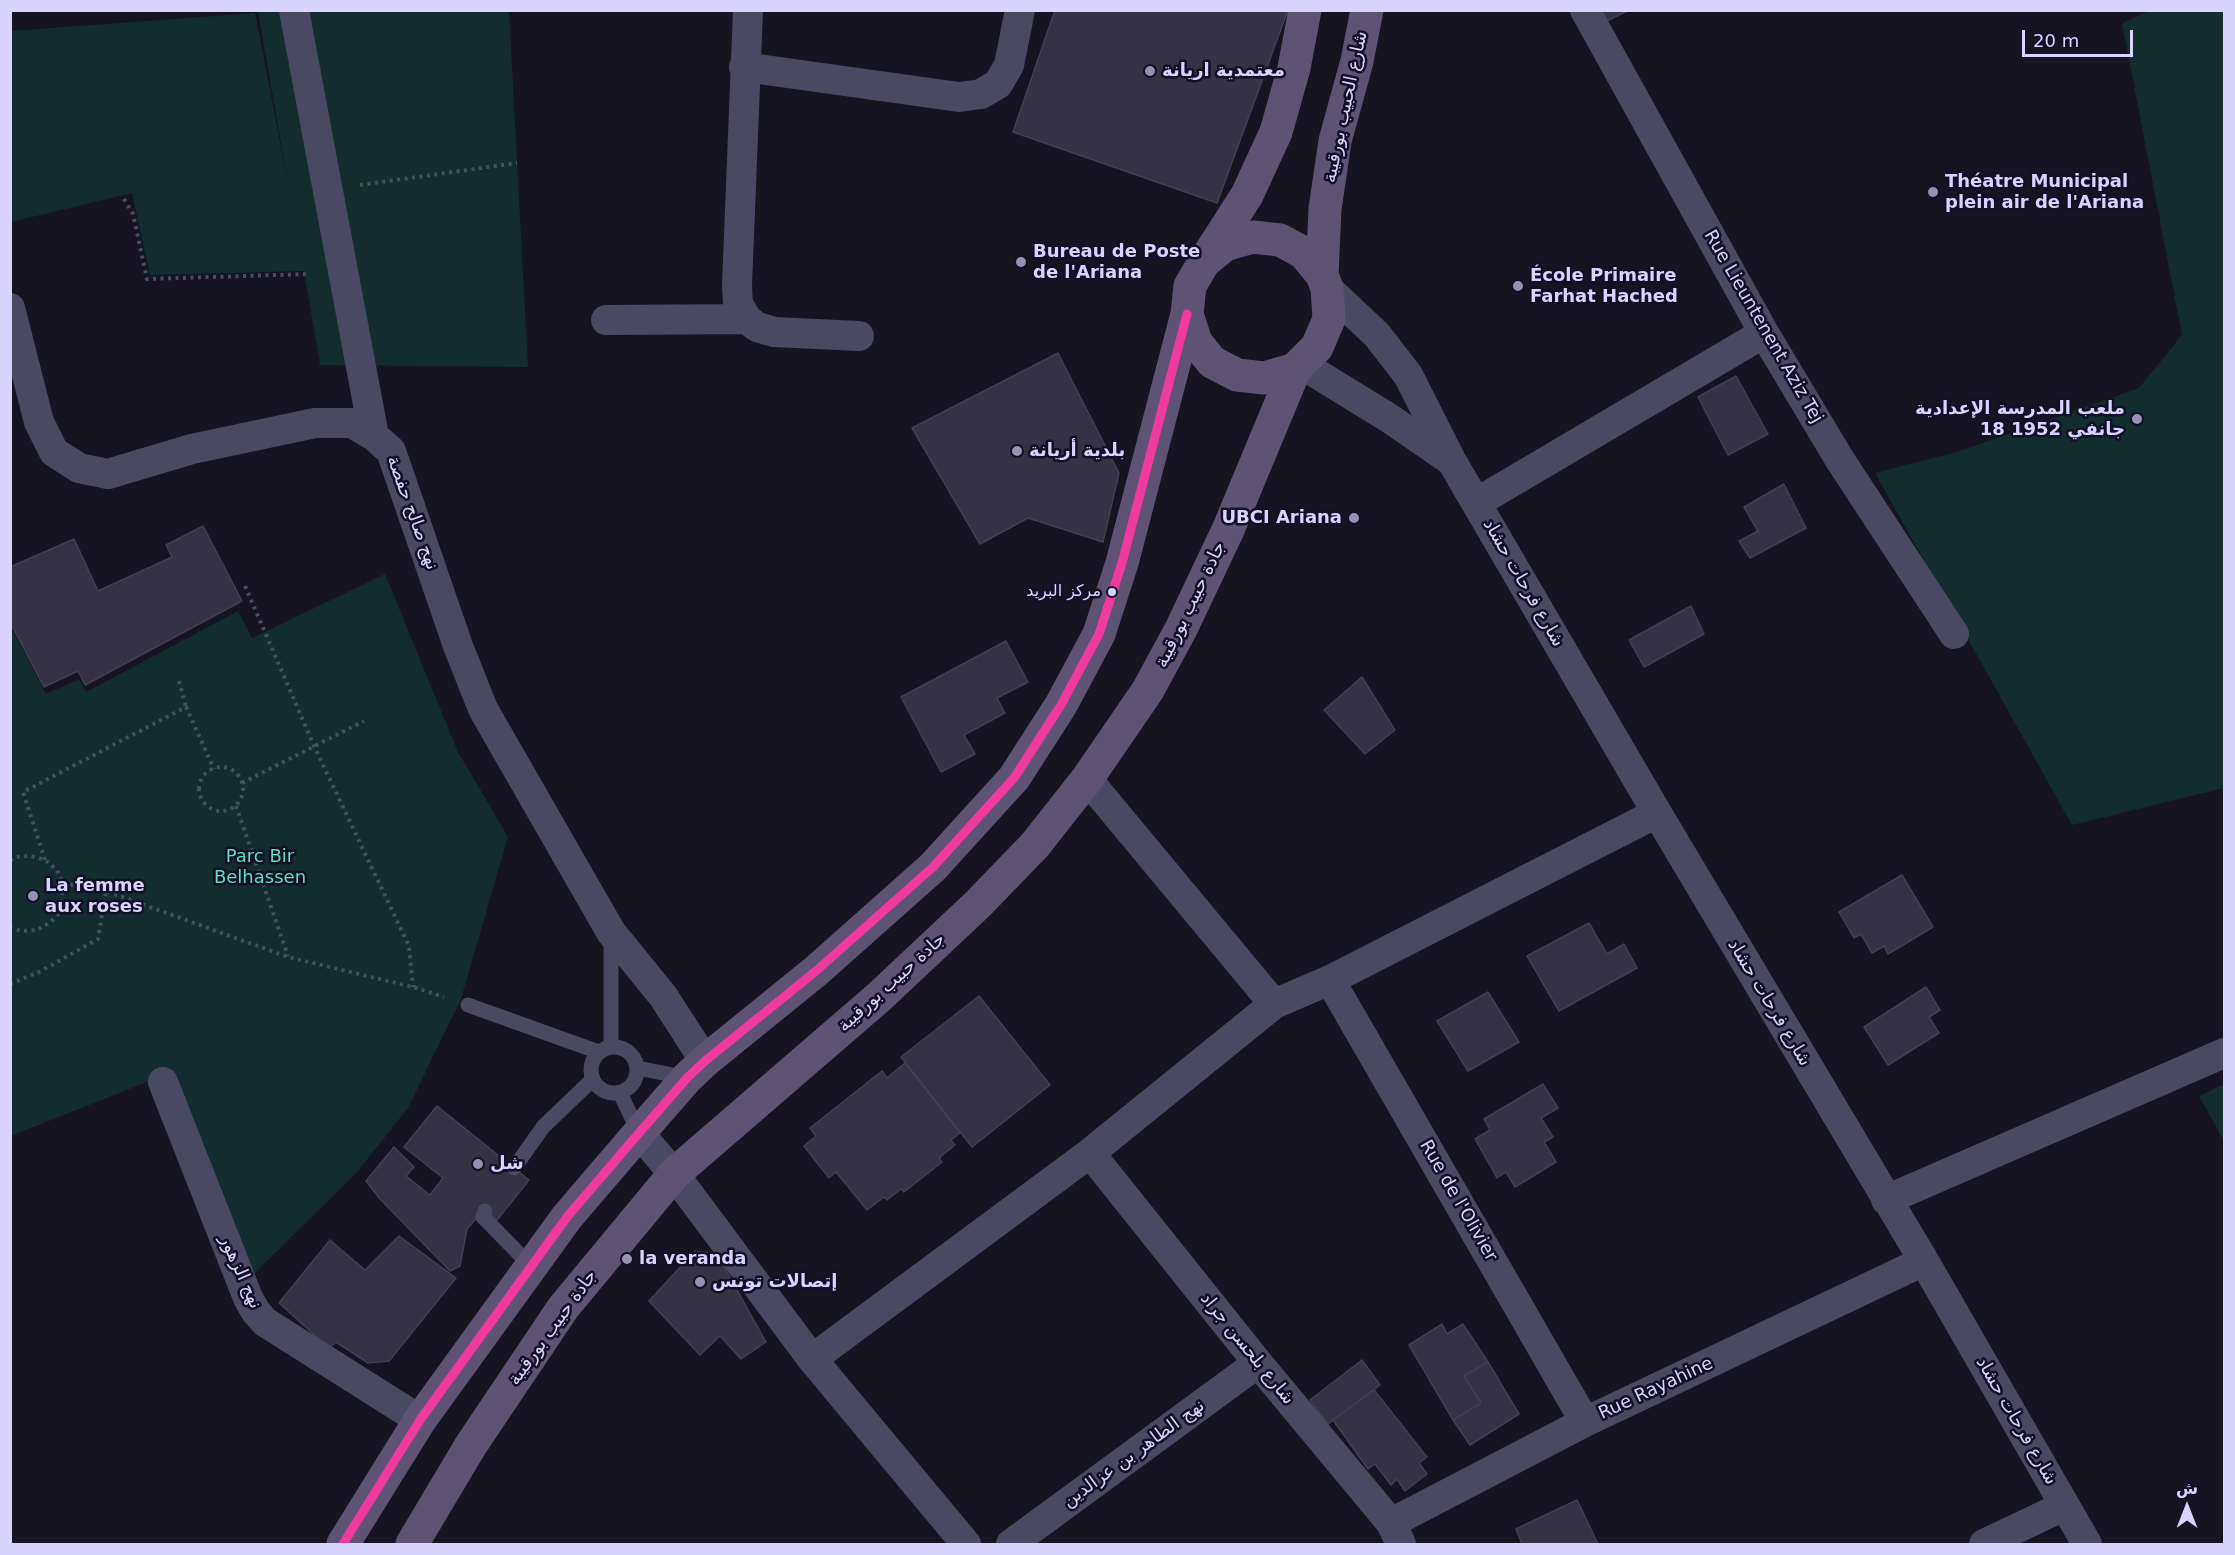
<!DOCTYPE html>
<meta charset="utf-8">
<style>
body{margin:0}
#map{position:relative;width:2235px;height:1555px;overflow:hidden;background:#161421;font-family:"DejaVu Sans",Vazirmatn,sans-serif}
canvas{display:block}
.frame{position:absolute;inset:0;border:12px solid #d9d4ff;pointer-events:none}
.north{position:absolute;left:2157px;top:1477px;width:60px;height:60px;-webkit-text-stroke:4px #130f26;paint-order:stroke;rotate:0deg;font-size:16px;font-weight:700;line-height:24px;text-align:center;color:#d9d4ff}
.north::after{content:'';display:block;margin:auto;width:21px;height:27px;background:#d9d4ff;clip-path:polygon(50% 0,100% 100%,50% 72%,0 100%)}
.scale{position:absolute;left:2022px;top:30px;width:111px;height:27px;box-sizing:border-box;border:3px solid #d9d4ff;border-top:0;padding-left:8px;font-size:18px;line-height:21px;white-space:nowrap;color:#d9d4ff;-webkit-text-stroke:4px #130f26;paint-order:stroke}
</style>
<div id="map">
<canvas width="2235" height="1555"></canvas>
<div class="frame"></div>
<div class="north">ش</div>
<div class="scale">20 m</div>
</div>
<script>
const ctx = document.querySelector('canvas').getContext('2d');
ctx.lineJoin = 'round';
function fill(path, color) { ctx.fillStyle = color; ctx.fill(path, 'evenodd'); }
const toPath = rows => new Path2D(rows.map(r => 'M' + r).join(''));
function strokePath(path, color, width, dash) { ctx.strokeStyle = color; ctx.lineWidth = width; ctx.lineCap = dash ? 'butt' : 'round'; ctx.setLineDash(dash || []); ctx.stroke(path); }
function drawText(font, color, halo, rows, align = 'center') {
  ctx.font = font + ' "DejaVu Sans",Vazirmatn,sans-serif'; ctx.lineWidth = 5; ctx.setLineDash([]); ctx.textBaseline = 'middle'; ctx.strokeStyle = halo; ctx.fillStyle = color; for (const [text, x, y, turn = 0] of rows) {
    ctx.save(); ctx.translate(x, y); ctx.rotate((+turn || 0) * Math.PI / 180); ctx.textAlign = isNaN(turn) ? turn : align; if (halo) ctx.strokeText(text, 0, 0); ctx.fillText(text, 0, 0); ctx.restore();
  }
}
const green = toPath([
 [258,11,509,11,528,367,320,365,304,271,150,275,132,193,11,222,11,31,255,13,288,183],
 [2149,11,2224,11,2224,788,2072,825,1875,473,1960,451,2139,388,2182,335,2122,23],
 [385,574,458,752,508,837,461,999,408,1108,358,1171,252,1276,162,1076,11,1136,10,625,46,694,79,679,86,692,238,611,252,638],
 [2224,1084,2224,1141,2199,1096]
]);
const building = toPath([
 [1055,10,1288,10,1217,203,1013,132,1055,10],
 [1596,10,1629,10,1603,23,1596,10],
 [1058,353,1119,473,1103,542,1028,518,980,544,912,428,1058,353],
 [1736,376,1768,434,1728,455,1698,397,1736,376],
 [1784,484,1806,528,1750,558,1739,541,1758,531,1744,507,1784,484],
 [203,526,242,601,85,685,78,671,44,687,10,622,10,567,74,539,98,591,172,557,166,545,203,526],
 [1691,606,1704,634,1644,667,1629,640,1691,606],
 [1006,641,1028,682,997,698,1005,713,964,735,975,754,941,772,901,697,1006,641],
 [1362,677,1395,730,1365,754,1324,710,1362,677],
 [1902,875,1933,927,1888,954,1884,946,1872,953,1861,934,1854,938,1839,912,1902,875],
 [1589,923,1607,954,1624,944,1637,968,1559,1011,1527,956,1589,923],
 [1926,987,1940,1010,1929,1017,1939,1033,1888,1065,1864,1027,1926,987],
 [1488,992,1519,1042,1468,1071,1437,1021,1488,992],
 [979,996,1050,1085,972,1147,901,1057,979,996],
 [905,1063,960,1133,951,1140,955,1145,939,1158,942,1162,904,1192,901,1189,887,1200,884,1197,867,1210,836,1172,829,1178,804,1146,816,1136,810,1128,882,1071,887,1078,905,1063],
 [1543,1084,1558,1108,1541,1118,1553,1137,1544,1142,1556,1162,1515,1187,1506,1172,1497,1178,1475,1139,1490,1130,1484,1119,1543,1084],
 [437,1106,529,1180,497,1220,483,1210,467,1229,460,1266,450,1271,380,1199,366,1181,394,1147,414,1167,406,1176,430,1195,443,1178,404,1147,437,1106],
 [399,1236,456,1278,389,1361,368,1363,336,1342,329,1348,279,1303,330,1240,365,1270,399,1236],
 [695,1251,717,1254,766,1342,741,1359,720,1336,700,1355,649,1301,695,1251],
 [1442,1324,1447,1334,1463,1324,1488,1362,1464,1376,1481,1403,1453,1420,1409,1345,1442,1324],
 [1362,1360,1380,1385,1328,1424,1310,1400,1362,1360],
 [1488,1362,1519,1414,1470,1445,1453,1420,1481,1403,1464,1376,1488,1362],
 [1374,1390,1427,1457,1419,1463,1427,1474,1405,1491,1397,1479,1391,1485,1375,1464,1368,1469,1333,1420,1374,1390],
 [1577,1500,1598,1544,1522,1544,1516,1529,1577,1500]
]);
const path = toPath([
 [360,185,517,163],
 [124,199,133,214,147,279,309,274],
 [245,586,314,746,409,946,413,987],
 [179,681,186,707],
 '199 789a22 22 0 1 1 44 0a22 22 0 1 1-44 0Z',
 [242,783,364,721],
 [236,806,288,956],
 [10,860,16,857,31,856,45,860,57,870,63,883,60,912,51,922,37,930,22,931,10,928],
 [45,860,23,792,186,707,214,769],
 [63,883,106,891,288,957,413,987,444,997],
 [10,984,39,972,98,939,106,891]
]);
const lane = toPath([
 [468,1005,599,1052],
 [611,1047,611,935],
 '591 1070a23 23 0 1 1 46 0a23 23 0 1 1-46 0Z',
 [638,1068,687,1078],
 [620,1093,639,1133],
 [514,1168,543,1127,593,1079],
 [485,1211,483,1217,532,1267]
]);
const street = toPath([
 [294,10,374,436],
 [748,10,737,285,738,304,747,319,757,327,774,332,859,336],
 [1585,10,1764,333,1840,460,1954,634],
 [744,67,959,97,981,94,998,84,1009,65,1020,10],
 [1327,288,1377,335,1408,375,1451,460,1657,813,1924,1261,2087,1544],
 [10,308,39,422,54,452,79,468,108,474,192,449,315,423,352,423,374,436,391,451,458,646,483,709,611,932,663,996,705,1061],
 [606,320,747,319],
 [1301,364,1389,418,1450,460],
 [1476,503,1764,333],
 [1087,779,1274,1004],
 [1330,980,1585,1422],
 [163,1082,248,1298,256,1312,265,1322,420,1420],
 [639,1133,674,1174,812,1359,966,1544],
 [1090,1153,1258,1363,1391,1523,1401,1544],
 [1886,1200,2224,1053],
 [812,1359,1090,1153,1274,1004,1330,980,1657,813],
 [1391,1523,1585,1422,1924,1261],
 [1011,1544,1258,1363],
 [1984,1544,2064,1506]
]);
const primary = toPath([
 [1204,262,1225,245,1253,237,1280,240,1304,253,1322,275,1327,288,1329,319,1317,347,1295,369,1264,378,1237,375,1212,362,1196,342,1187,314,1190,286,1204,262,1247,195,1276,132,1294,68,1305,10],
 [1322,275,1325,209,1335,141,1357,61,1367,10],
 [343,1544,420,1420,567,1217,639,1133,687,1078,705,1061,816,971,933,867,1014,778,1061,705,1099,634,1122,563,1187,314],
 [412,1544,471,1445,563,1308,674,1174,879,997,978,904,1035,845,1087,779,1148,690,1181,629,1228,530,1295,369]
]);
const bus1 = toPath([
 [343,1544,420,1420,567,1217,639,1133,687,1078,705,1061,816,971,933,867,1014,778,1061,705,1099,634,1122,563,1187,314]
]);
const markers = [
 [1150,71,6,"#9591b1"],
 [1933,192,6,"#9591b1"],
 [1021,262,6,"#9591b1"],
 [1518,286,6,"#9591b1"],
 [2137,419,6,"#9591b1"],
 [1017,451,6,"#9591b1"],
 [1354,518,6,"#9591b1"],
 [1112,592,5,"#d9d4ff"],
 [33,896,6,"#9591b1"],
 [478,1164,6,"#9591b1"],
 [627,1259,6,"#9591b1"],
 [700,1282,6,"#9591b1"]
];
const busNames = [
 ["مركز البريد",1101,592]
];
const poiNames = [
 ["معتمدية اريانة",1162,71],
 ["Théatre Municipal",1945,182],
 ["plein air de l'Ariana",1945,203],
 ["Bureau de Poste",1033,252],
 ["de l'Ariana",1033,273],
 ["École Primaire",1530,276],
 ["Farhat Hached",1530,297],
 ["ملعب المدرسة الإعدادية",2125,409,"right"],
 ["18 جانفي 1952",2125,430,"right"],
 ["بلدية أريانة",1029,451],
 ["UBCI Ariana",1342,518,"right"],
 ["La femme",45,886],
 ["aux roses",45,907],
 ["شل",490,1164],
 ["la veranda",639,1259],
 ["إتصالات تونس",712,1282]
];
const streetNames = [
 ["شارع الحبيب بورقيبة",1346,107,-78],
 ["Rue Lieuntenent Aziz Tej",1763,327,60],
 ["نهج صالح حفصة",412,513,70],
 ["شارع فرحات حشاد",1523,583,60],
 ["جادة حبيب بورقيبة",1191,605,-64],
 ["جادة حبيب بورقيبة",892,983,-42],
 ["شارع فرحات حشاد",1769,1003,59],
 ["Rue de l'Olivier",1458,1201,60],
 ["نهج الزهور",240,1272,66],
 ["جادة حبيب بورقيبة",553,1328,-54],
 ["شارع بلحسن جراد",1247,1349,51],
 ["Rue Rayahine",1656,1389,-25],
 ["شارع فرحات حشاد",2016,1421,60],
 ["نهج الطاهر بن عزالدين",1134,1454,-36]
];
const parkNames = [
 ["Parc Bir",260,857],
 ["Belhassen",260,878]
];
fill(green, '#132c2d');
fill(building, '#343243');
strokePath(building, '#433f54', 1.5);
strokePath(path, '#44505f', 4, [3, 4.5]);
strokePath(lane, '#4a4962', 15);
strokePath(street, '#4a4962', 30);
strokePath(primary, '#5e5373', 33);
strokePath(bus1, '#f13a9d', 9);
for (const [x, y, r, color] of markers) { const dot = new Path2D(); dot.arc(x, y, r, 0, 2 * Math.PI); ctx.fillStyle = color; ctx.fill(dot); strokePath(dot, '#130f26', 2); }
drawText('16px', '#d9d4ff', '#130f26', busNames, 'right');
drawText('bold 18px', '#d9d4ff', '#130f26', poiNames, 'left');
drawText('18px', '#d9d4ff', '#130f26', streetNames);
drawText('18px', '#5fe0c0', '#130f26', parkNames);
</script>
